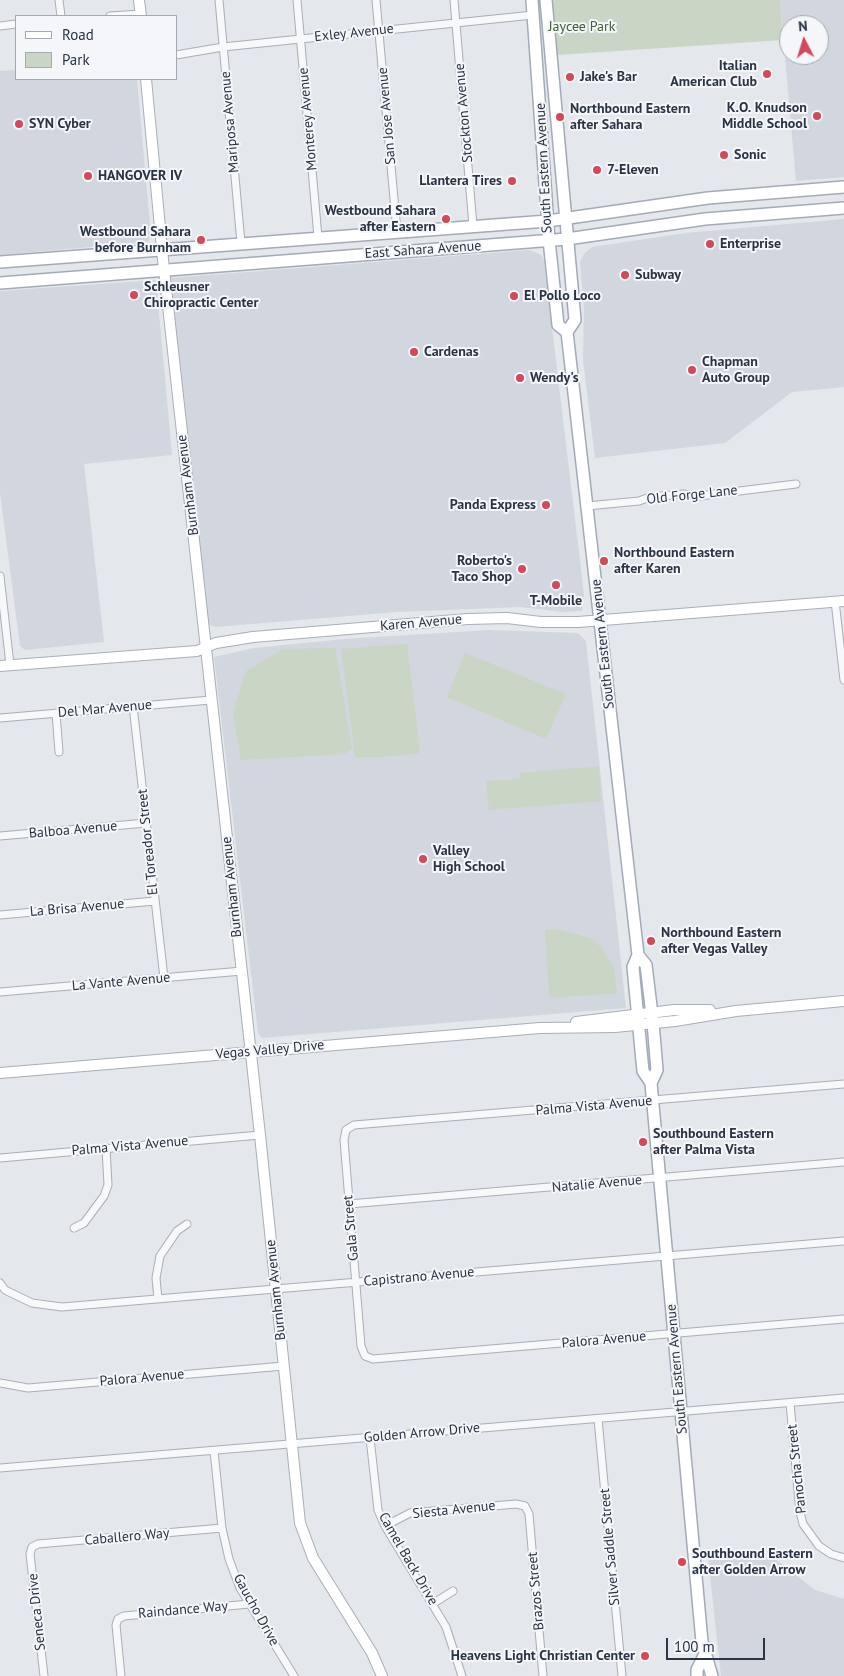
<!DOCTYPE html>
<style>
body{margin:0}
#map{position:relative;width:844px;height:1676px;overflow:hidden;background:#e4e7ec;font-family:"PT Sans",sans-serif}
canvas{display:block}
.legend{position:absolute;left:15px;top:15px;width:162px;height:65px;box-sizing:border-box;background:#f4f6f9;border:1px solid #a4a8b1;margin:0;padding:6px 9px;list-style:none;font-size:15px;color:#2b3445}
.legend li{display:flex;align-items:center;gap:10px;height:25px}
.legend b{width:25px;border:1px solid #a4a8b1}
.north{position:absolute;left:779px;top:15px;width:50px;height:50px;box-sizing:border-box;background:#f4f6f9;border:1px solid #a4a8b1;border-radius:50%;rotate:355deg;font-size:14px;font-weight:700;line-height:20px;text-align:center;color:#2b3445}
.north::after{content:'';display:block;margin:auto;width:18px;height:22px;background:#d1495b;clip-path:polygon(50% 0,100% 100%,50% 72%,0 100%)}
.scale{position:absolute;left:666px;top:1638px;width:99px;height:22px;box-sizing:border-box;border:2px solid #2b3445;border-top:0;padding-left:6px;font-size:15px;line-height:18px;white-space:nowrap;color:#2b3445;-webkit-text-stroke:4px #f4f6f9;paint-order:stroke}
</style>
<div id="map">
<canvas width="844" height="1676"></canvas>
<ul class="legend">
<li><b style="height:6px;background:#fff"></b>Road</li>
<li><b style="height:14px;background:#c9d6c5"></b>Park</li>
</ul>
<div class="north">N</div>
<div class="scale">100 m</div>
</div>
<script>
const ctx = document.querySelector('canvas').getContext('2d');
ctx.lineJoin = 'round';
function fill(path, color) { ctx.fillStyle = color; ctx.fill(path, 'evenodd'); }
const toPath = rows => new Path2D(rows.map(r => 'M' + r).join(''));
function strokePath(path, color, width, dash) { ctx.strokeStyle = color; ctx.lineWidth = width; ctx.lineCap = dash ? 'butt' : 'round'; ctx.setLineDash(dash || []); ctx.stroke(path); }
function drawText(font, color, halo, rows, align = 'center') {
  ctx.font = font + ' "PT Sans",sans-serif'; ctx.lineWidth = 4; ctx.setLineDash([]); ctx.textBaseline = 'middle'; ctx.strokeStyle = halo; ctx.fillStyle = color; for (const [text, x, y, turn = 0] of rows) {
    ctx.save(); ctx.translate(x, y); ctx.rotate((+turn || 0) * Math.PI / 180); ctx.textAlign = isNaN(turn) ? turn : align; if (halo) ctx.strokeText(text, 0, 0); ctx.fillText(text, 0, 0); ctx.restore();
  }
}
const built = toPath([
 [780,0,844,0,844,177,796,181],
 [789,25,819,25,819,55,789,55],
 [16,70,16,79,137,79,151,236,148,242,0,255,0,71],
 [844,219,844,387,792,392,725,443,595,458,583,360,584,308,580,262,585,253,592,247,686,233],
 [530,250,541,255,544,261,584,594,582,611,564,612,520,607,397,612,216,627,208,624,170,278],
 [156,280,172,455,84,464,104,642,25,650,20,646,0,493,0,291],
 [489,630,578,633,586,641,626,1008,262,1038,258,1033,214,657,254,648,345,639],
 [708,1557,773,1557,815,1590,844,1599,844,1676,721,1676]
]);
const green = toPath([
 [552,0,780,0,783,40,557,55],
 [407,644,420,751,419,753,383,757,355,757,341,649],
 [335,648,352,748,345,754,241,760,233,713,246,671,283,649],
 [465,653,566,694,546,739,447,697],
 [599,766,601,801,489,810,486,781,520,779,520,773],
 [557,929,590,938,602,948,614,968,617,993,552,998,549,995,545,930]
]);
const street = toPath([
 [59,0,61,16],
 [219,0,241,243],
 [297,0,318,237],
 [376,0,397,232],
 [454,0,473,226],
 [110,16,141,14],
 [0,26,16,24],
 [176,55,223,47,533,15],
 [587,506,639,501,650,497,683,494,699,496,796,484],
 [0,576,10,665],
 [835,601,844,680],
 [133,706,164,978],
 [56,713,59,752],
 [0,718,211,700],
 [0,836,146,823],
 [0,915,155,901],
 [0,992,242,971],
 [844,1084,354,1125,346,1130,344,1140,361,1346,365,1356,373,1359,844,1319],
 [0,1158,260,1135],
 [349,1204,844,1162],
 [74,1228,84,1223,104,1196,108,1185,106,1148],
 [0,1283,5,1290,32,1303,62,1307,844,1241],
 [158,1299,156,1278,160,1256,177,1231,187,1224],
 [0,1383,28,1388,284,1366],
 [790,1403,800,1512,803,1524,819,1546,831,1554,844,1558],
 [598,1419,622,1676],
 [370,1438,378,1510,385,1526,446,1627,462,1676],
 [214,1451,222,1528,229,1559,240,1588,294,1676],
 [0,1468,844,1398],
 [385,1526,410,1513,516,1504,525,1506,529,1514,543,1676],
 [434,1603,453,1591],
 [44,1676,30,1554,32,1547,38,1544,222,1528],
 [121,1676,116,1625,118,1619,124,1616,249,1604]
]);
const secondary = toPath([
 [139,0,141,16],
 [146,79,164,270,260,1135,300,1523,313,1558,372,1653,382,1676],
 [0,666,197,651,216,643,253,637,468,619,507,618,541,622,578,622,844,601],
 [576,1022,674,1010,710,1010],
 [0,1073,540,1028,615,1027,675,1021,736,1011,844,1001]
]);
const primary = toPath([
 [532,0,549,240,558,325,567,332],
 [546,0,575,320,567,332,638,955,633,967,643,1071,651,1083],
 [0,262,548,221,708,198,844,187],
 [0,283,567,239,705,219,844,208],
 [638,955,646,965,653,1023,657,1070,651,1083,702,1642,712,1676],
 [697,1676,697,1670,705,1654]
]);
const markers = [
 [767,74,5,"#d1495b"],
 [570,77,5,"#d1495b"],
 [817,116,5,"#d1495b"],
 [560,117,5,"#d1495b"],
 [19,124,5,"#d1495b"],
 [724,155,5,"#d1495b"],
 [597,170,5,"#d1495b"],
 [88,176,5,"#d1495b"],
 [512,181,5,"#d1495b"],
 [446,219,5,"#d1495b"],
 [201,240,5,"#d1495b"],
 [710,244,5,"#d1495b"],
 [625,275,5,"#d1495b"],
 [134,295,5,"#d1495b"],
 [514,296,5,"#d1495b"],
 [414,352,5,"#d1495b"],
 [692,370,5,"#d1495b"],
 [520,378,5,"#d1495b"],
 [546,505,5,"#d1495b"],
 [604,561,5,"#d1495b"],
 [522,569,5,"#d1495b"],
 [556,585,5,"#d1495b"],
 [423,859,5,"#d1495b"],
 [651,941,5,"#d1495b"],
 [643,1142,5,"#d1495b"],
 [682,1562,5,"#d1495b"],
 [645,1656,5,"#d1495b"]
];
const parkNames = [
 ["Jaycee Park",582,27]
];
const streetNames = [
 ["Exley Avenue",354,33,-6],
 ["Stockton Avenue",464,113,-95],
 ["San Jose Avenue",387,116,-95],
 ["Monterey Avenue",308,119,-95],
 ["Mariposa Avenue",230,122,-95],
 ["South Eastern Avenue",544,168,-93],
 ["East Sahara Avenue",423,250,-4],
 ["Burnham Avenue",188,485,-97],
 ["Old Forge Lane",692,495,-6],
 ["Karen Avenue",421,623,-5],
 ["South Eastern Avenue",603,644,-96],
 ["Del Mar Avenue",105,709,-5],
 ["Balboa Avenue",73,830,-5],
 ["El Toreador Street",148,842,-96],
 ["Burnham Avenue",232,887,-96],
 ["La Brisa Avenue",77,908,-5],
 ["La Vante Avenue",121,982,-5],
 ["Vegas Valley Drive",270,1050,-5],
 ["Palma Vista Avenue",594,1106,-5],
 ["Palma Vista Avenue",130,1146,-5],
 ["Natalie Avenue",597,1184,-5],
 ["Gala Street",351,1228,-95],
 ["Capistrano Avenue",419,1277,-5],
 ["Burnham Avenue",276,1290,-96],
 ["Palora Avenue",604,1340,-5],
 ["South Eastern Avenue",677,1369,-95],
 ["Palora Avenue",142,1378,-5],
 ["Golden Arrow Drive",422,1433,-5],
 ["Panocha Street",797,1469,-96],
 ["Siesta Avenue",454,1510,-6],
 ["Caballero Way",127,1537,-5],
 ["Silver Saddle Street",610,1547,-95],
 ["Camel Back Drive",408,1559,60],
 ["Brazos Street",536,1591,-95],
 ["Raindance Way",183,1610,-5],
 ["Gaucho Drive",256,1610,61],
 ["Seneca Drive",37,1612,-96]
];
const poiNames = [
 ["Italian",757,66,"right"],
 ["American Club",757,82,"right"],
 ["Jake's Bar",580,77],
 ["K.O. Knudson",807,108,"right"],
 ["Middle School",807,124,"right"],
 ["Northbound Eastern",570,109],
 ["after Sahara",570,125],
 ["SYN Cyber",29,124],
 ["Sonic",734,155],
 ["7-Eleven",607,170],
 ["HANGOVER IV",98,176],
 ["Llantera Tires",502,181,"right"],
 ["Westbound Sahara",436,211,"right"],
 ["after Eastern",436,227,"right"],
 ["Westbound Sahara",191,232,"right"],
 ["before Burnham",191,248,"right"],
 ["Enterprise",720,244],
 ["Subway",635,275],
 ["Schleusner",144,287],
 ["Chiropractic Center",144,303],
 ["El Pollo Loco",524,296],
 ["Cardenas",424,352],
 ["Chapman",702,362],
 ["Auto Group",702,378],
 ["Wendy's",530,378],
 ["Panda Express",536,505,"right"],
 ["Northbound Eastern",614,553],
 ["after Karen",614,569],
 ["Roberto's",512,561,"right"],
 ["Taco Shop",512,577,"right"],
 ["T-Mobile",556,601,"center"],
 ["Valley",433,851],
 ["High School",433,867],
 ["Northbound Eastern",661,933],
 ["after Vegas Valley",661,949],
 ["Southbound Eastern",653,1134],
 ["after Palma Vista",653,1150],
 ["Southbound Eastern",692,1554],
 ["after Golden Arrow",692,1570],
 ["Heavens Light Christian Center",635,1656,"right"]
];
fill(built, '#d2d6de');
fill(green, '#c9d6c5');
strokePath(street, '#a9aeb7', 9);
strokePath(secondary, '#a9aeb7', 12);
strokePath(primary, '#a3abb8', 14);
strokePath(street, '#f7f8fa', 7);
strokePath(secondary, '#fff', 10);
strokePath(primary, '#fff', 11);
for (const [x, y, r, color] of markers) { const dot = new Path2D(); dot.arc(x, y, r, 0, 2 * Math.PI); ctx.fillStyle = color; ctx.fill(dot); strokePath(dot, '#f4f6f9', 2); }
drawText('14px', '#3f6138', '#f4f6f9', parkNames);
drawText('14px', '#2b3445', '#f4f6f9', streetNames);
drawText('bold 14px', '#2b3445', '#f4f6f9', poiNames, 'left');
</script>
